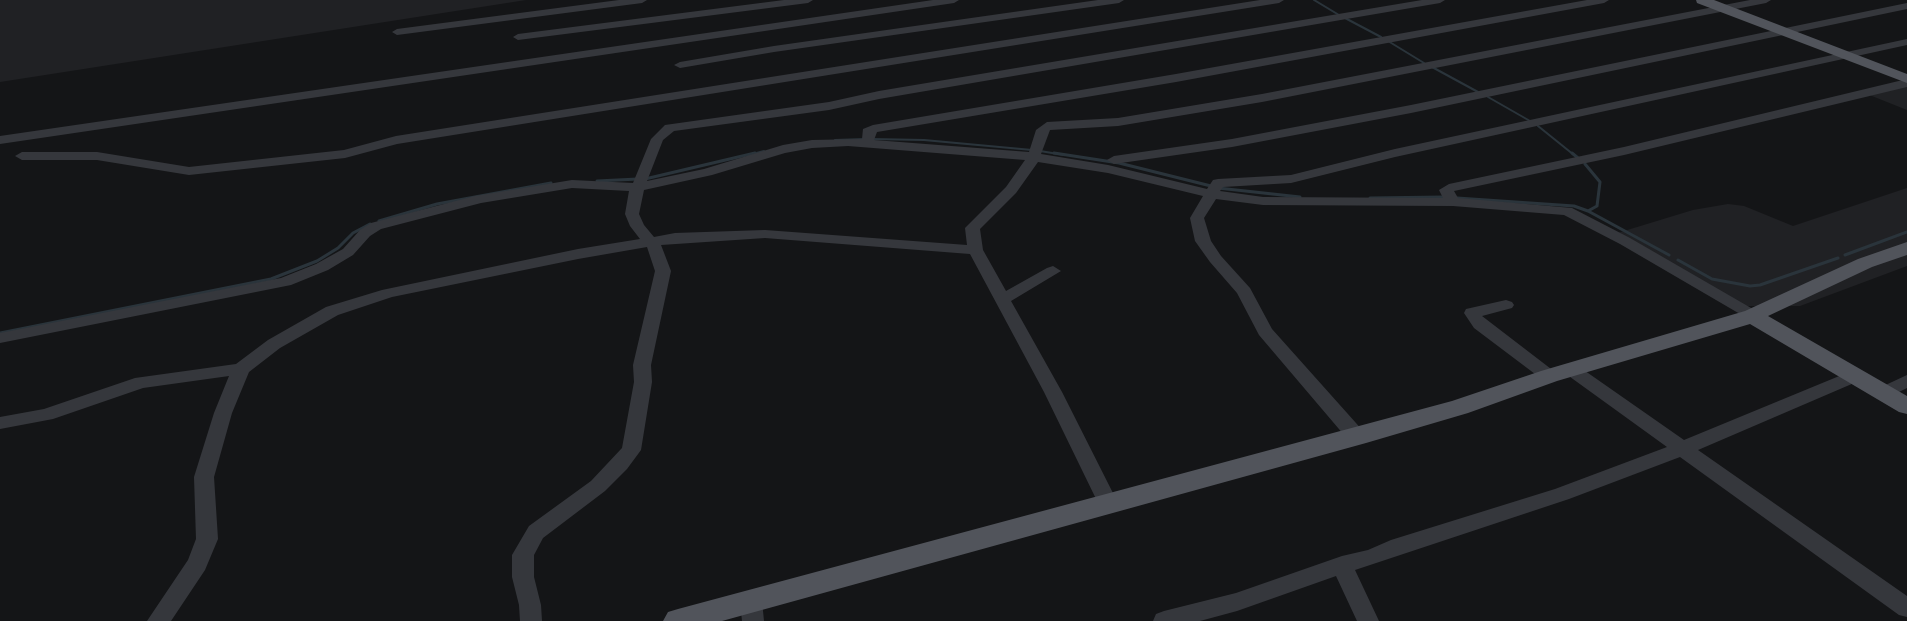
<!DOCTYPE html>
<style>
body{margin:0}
canvas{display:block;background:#141517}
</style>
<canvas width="1907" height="621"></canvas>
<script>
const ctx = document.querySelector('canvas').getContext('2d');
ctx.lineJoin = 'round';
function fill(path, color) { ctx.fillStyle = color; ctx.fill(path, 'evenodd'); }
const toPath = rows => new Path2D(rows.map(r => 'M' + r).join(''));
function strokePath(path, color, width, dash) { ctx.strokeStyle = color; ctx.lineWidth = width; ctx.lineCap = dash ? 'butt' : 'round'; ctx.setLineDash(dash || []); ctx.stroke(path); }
const built = toPath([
 [0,0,526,0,0,82],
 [1907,81,1907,110,1862,92],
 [1907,188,1907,266,1800,306,1738,306,1611,235,1693,210,1728,204,1744,206,1793,226]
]);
const streamFar1 = toPath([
 [1314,0,1339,15],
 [1345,18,1381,37],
 [1388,41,1424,63],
 [1432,67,1478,92],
 [1488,97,1530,121],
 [1538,126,1574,155],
 [871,139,924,140,1032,150],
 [835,140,865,139],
 [1040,151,1064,155],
 [749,155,764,151]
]);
const stream = toPath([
 [1054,153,1119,163,1211,186],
 [1572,153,1578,158],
 [1585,164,1600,182,1597,206,1588,211],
 [645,179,755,153],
 [597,181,638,179],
 [1218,188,1300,197],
 [1370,198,1444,197],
 [1457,198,1574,206,1588,211,1669,255],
 [379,221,437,204,551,183],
 [1845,255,1907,232],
 [1678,260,1712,279,1750,286,1760,285,1838,258],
 [0,333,271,279,317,261,338,248,353,233,370,224]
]);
const minor = toPath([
 [619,0,647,0,642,3,397,35,392,32,397,29,619,0],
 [784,0,813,0,808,3,518,40,513,37,518,34,784,0],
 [933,0,959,0,954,3,0,144,0,136,933,0],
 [1098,0,1124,0,1119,3,774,52,680,68,674,65,680,62,774,46,1098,0],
 [1260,0,1284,0,1279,3,397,144,345,158,189,175,97,160,22,160,15,156,22,152,97,152,189,167,344,150,396,136,1260,0],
 [1422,0,1445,0,1440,3,879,99,829,110,674,131,663,140,647,181,704,169,783,145,812,140,862,139,863,129,873,125,1176,74,1587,0,1609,0,1604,3,1176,82,877,132,874,140,1029,152,1036,130,1047,122,1118,118,1262,94,1750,0,1771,0,1766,3,1262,102,1118,126,1050,130,1041,154,1108,165,1207,189,1213,180,1218,179,1291,175,1395,149,1907,39,1907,45,1395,157,1291,183,1223,187,1220,191,1263,197,1443,198,1439,190,1449,184,1624,147,1907,79,1907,87,1624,155,1454,191,1458,198,1572,208,1630,238,1758,312,1760,316,1758,320,1752,321,1620,244,1564,215,1453,206,1263,205,1216,199,1204,218,1211,241,1221,256,1250,288,1272,329,1364,432,1367,437,1364,442,1357,444,1350,442,1259,335,1237,293,1210,262,1195,241,1190,218,1203,196,1108,173,1038,162,1016,193,980,229,983,250,1006,291,1047,268,1053,266,1061,271,1011,301,1062,392,1119,505,1116,510,1109,513,1102,510,1099,505,1044,392,970,254,765,238,661,245,671,271,651,365,652,382,641,450,627,469,605,491,543,538,534,555,534,577,541,605,542,621,520,621,519,605,512,577,512,555,529,526,591,481,622,448,634,382,633,365,655,271,647,247,578,259,392,297,338,315,280,348,249,372,232,413,214,477,218,539,205,570,171,621,147,621,188,560,196,539,194,477,214,413,229,376,143,388,53,419,0,429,0,417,44,409,135,378,236,364,268,340,326,307,382,290,578,249,640,239,630,226,625,214,629,191,572,188,481,203,381,229,370,236,353,255,328,270,291,285,0,343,0,333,281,278,316,264,343,249,360,230,371,223,475,196,572,180,633,183,651,139,665,125,829,102,879,91,1422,0],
 [848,146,1025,160,1006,187,965,228,967,245,765,230,675,233,654,237,644,225,639,214,644,190,712,175,785,153,812,148,848,146],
 [1907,3,1907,9,1411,113,1232,147,1114,164,1107,160,1114,156,1232,139,1411,105,1907,3],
 [1506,300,1512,302,1514,305,1512,308,1482,316,1555,372,1558,376,1555,380,1543,380,1474,328,1464,313,1466,309,1506,300],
 [1572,364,1578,366,1684,440,1849,372,1861,372,1864,376,1861,380,1698,450,1907,596,1907,617,1899,615,1680,457,1569,499,1355,570,1379,621,1357,621,1336,576,1237,611,1200,621,1153,621,1156,614,1164,611,1236,593,1342,556,1368,550,1391,540,1555,489,1667,447,1566,374,1563,370,1566,366,1572,364],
 [1907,375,1907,388,1889,397,1877,397,1874,393,1877,389,1907,375],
 [751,592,759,594,762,601,764,621,742,621,740,601,743,594,751,592]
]);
const major = toPath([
 [1696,0,1714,0,1907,74,1907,83,1697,3,1696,0],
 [1907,242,1907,255,1872,267,1768,316,1907,396,1907,414,1899,412,1750,324,1557,381,1468,413,1366,443,722,621,663,621,668,612,678,609,1452,401,1541,371,1745,311,1858,259,1907,242]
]);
fill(built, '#202124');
strokePath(streamFar1, '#2a343b', 2);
strokePath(stream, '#2a343b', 3);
fill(minor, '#35373c');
fill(major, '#51545b');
</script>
